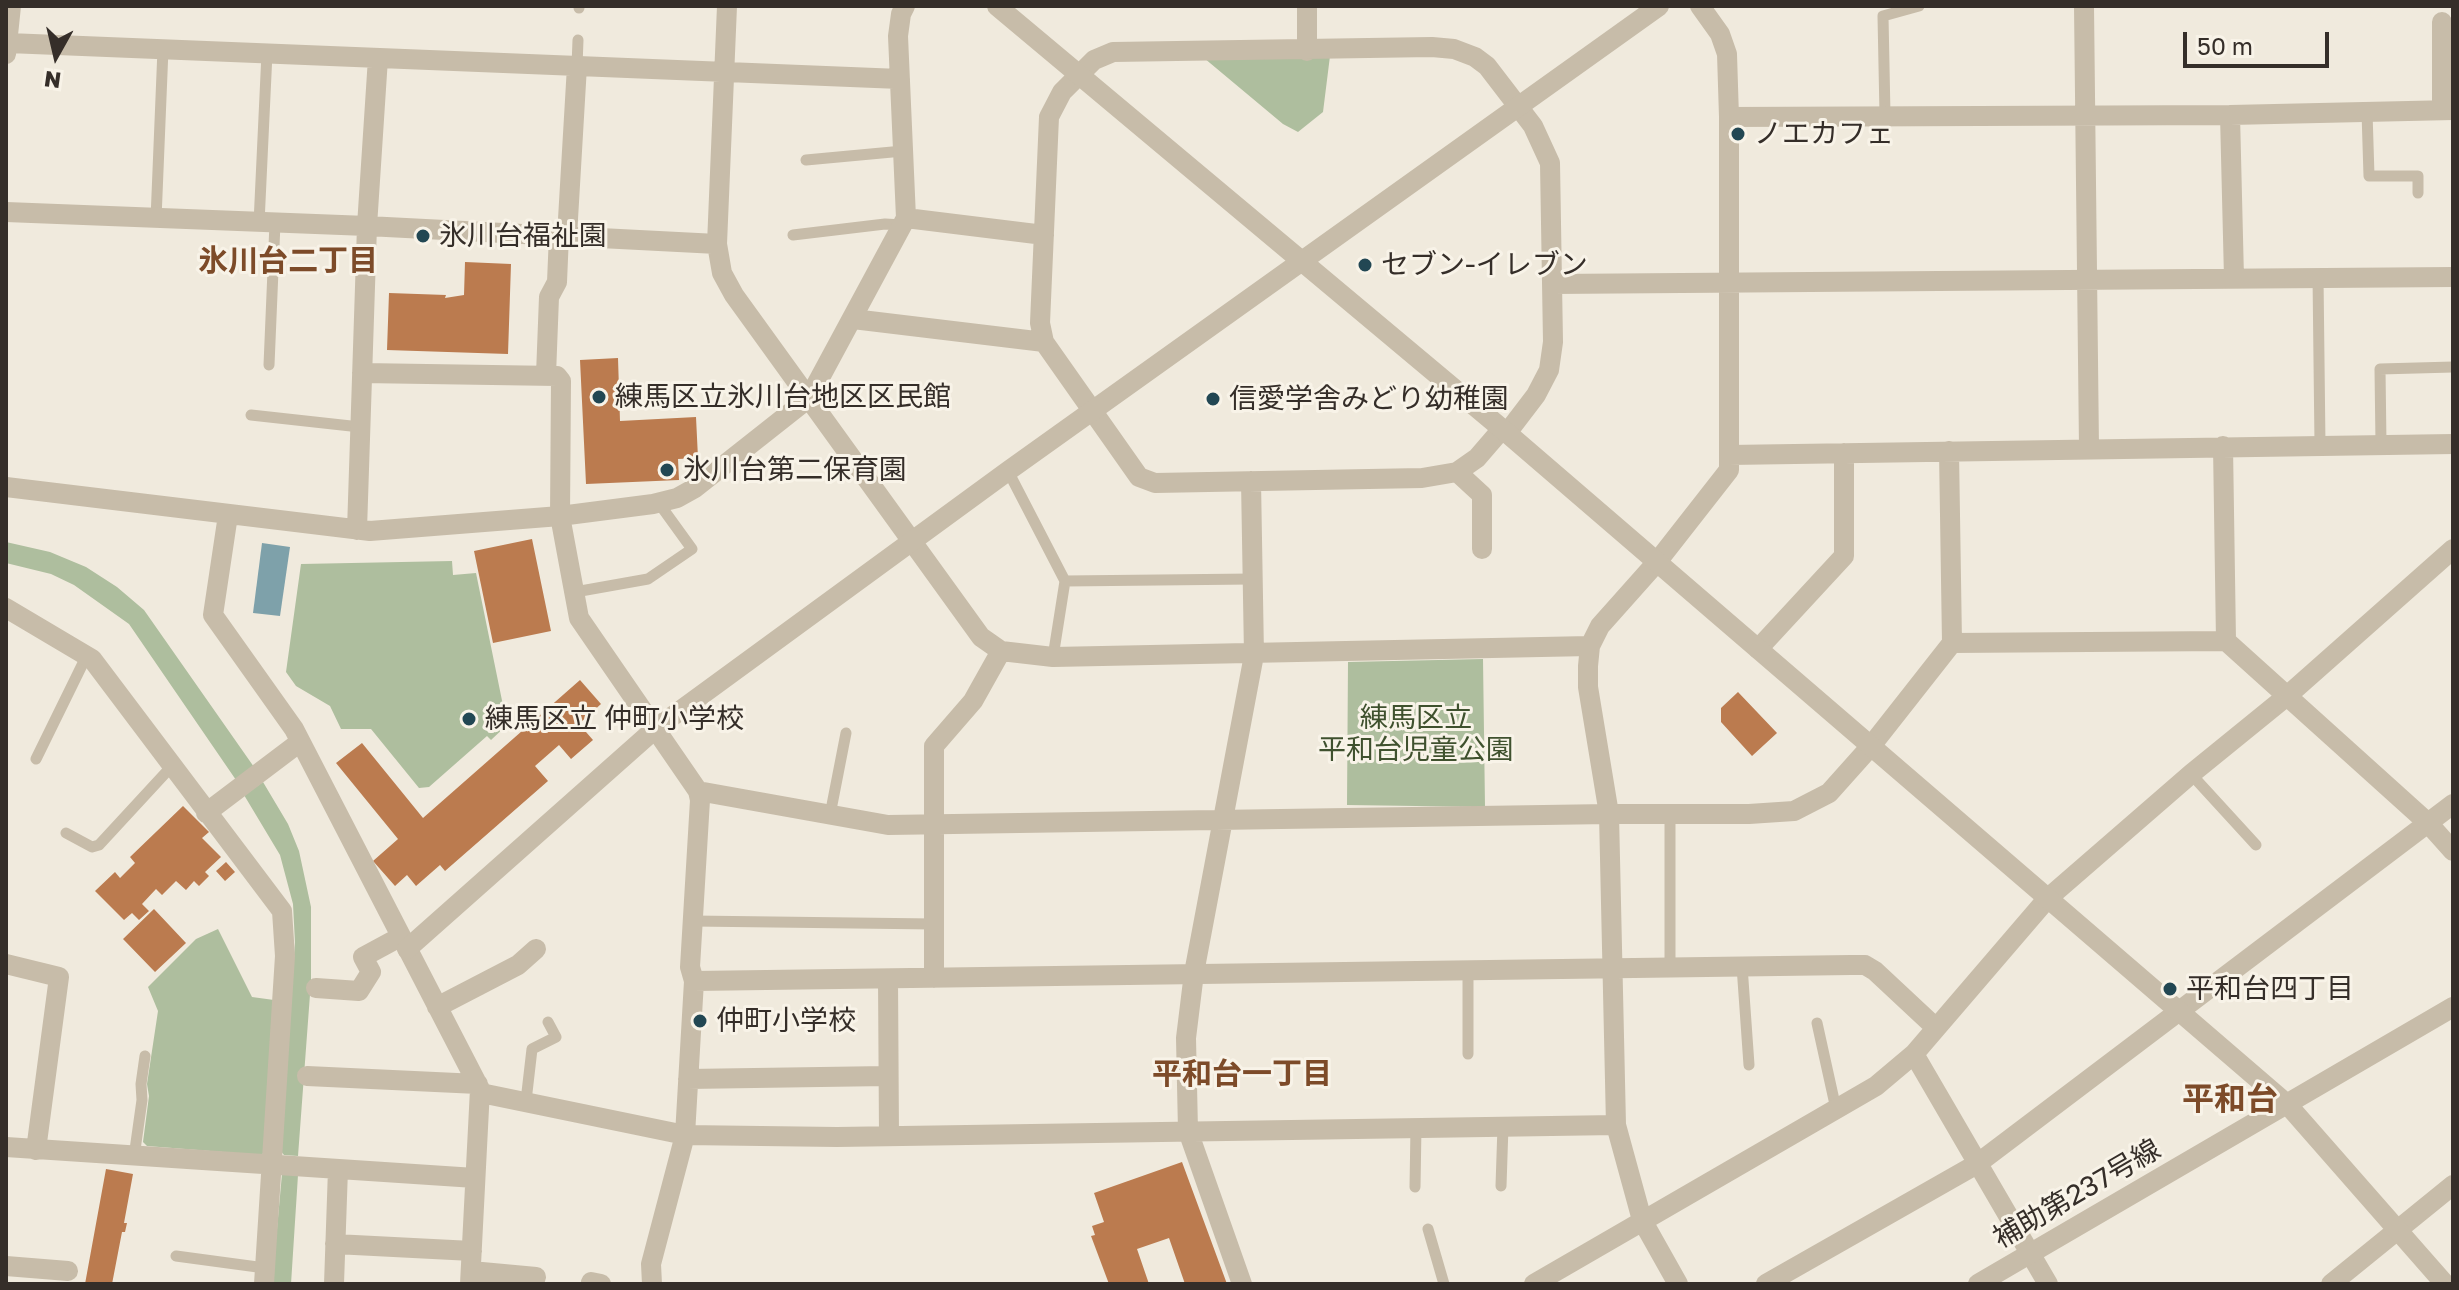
<!DOCTYPE html>
<meta charset="utf-8">
<style>
body{margin:0}
#map{position:relative;width:2459px;height:1290px;overflow:hidden;background:#f0eadd;font-family:"Golos Text",sans-serif}
canvas{display:block}
.frame{position:absolute;inset:0;border:8px solid #352e29;pointer-events:none}
.north{position:absolute;left:16px;top:16px;width:80px;height:80px;-webkit-text-stroke:6px #f8f3e8;paint-order:stroke;rotate:188deg;font-size:22px;font-weight:700;line-height:32px;text-align:center;color:#352e29}
.north::after{content:'';display:block;margin:auto;width:28px;height:36px;background:#352e29;clip-path:polygon(50% 0,100% 100%,50% 72%,0 100%)}
.scale{position:absolute;left:2183px;top:32px;width:146px;height:36px;box-sizing:border-box;border:4px solid #352e29;border-top:0;padding-left:10px;font-size:24px;line-height:28px;white-space:nowrap;color:#352e29;-webkit-text-stroke:6px #f8f3e8;paint-order:stroke}
</style>
<div id="map">
<canvas width="2459" height="1290"></canvas>
<div class="frame"></div>
<div class="north">N</div>
<div class="scale">50 m</div>
</div>
<script>
const ctx = document.querySelector('canvas').getContext('2d');
ctx.lineJoin = 'round';
function fill(path, color) { ctx.fillStyle = color; ctx.fill(path, 'evenodd'); }
const toPath = rows => new Path2D(rows.map(r => 'M' + r).join(''));
function strokePath(path, color, width, dash) { ctx.strokeStyle = color; ctx.lineWidth = width; ctx.lineCap = dash ? 'butt' : 'round'; ctx.setLineDash(dash || []); ctx.stroke(path); }
function drawText(font, color, halo, rows, align = 'center') {
  ctx.font = font + ' "Golos Text","Noto Sans JP",sans-serif'; ctx.lineWidth = 6; ctx.setLineDash([]); ctx.textBaseline = 'middle'; ctx.strokeStyle = halo; ctx.fillStyle = color; for (const [text, x, y, turn = 0] of rows) {
    ctx.save(); ctx.translate(x, y); ctx.rotate((+turn || 0) * Math.PI / 180); ctx.textAlign = isNaN(turn) ? turn : align; if (halo) ctx.strokeText(text, 0, 0); ctx.fillText(text, 0, 0); ctx.restore();
  }
}
const green = toPath([
 [1330,56,1323,112,1298,132,1283,124,1204,58],
 [6,542,50,552,86,567,117,587,144,610,254,767,236,780,129,624,74,585,51,574,6,563],
 [452,561,453,575,476,573,507,725,491,740,487,736,429,787,419,788,371,729,341,729,330,706,296,686,286,672,301,564],
 [1483,659,1485,807,1347,805,1348,662],
 [263,782,288,824,299,851,311,907,311,981,298,1156,284,1155,280,1150,295,943,293,904,280,855,244,795],
 [218,929,252,997,274,1000,265,1152,261,1155,147,1146,143,1142,149,1096,147,1084,158,1011,148,987,196,939],
 [282,1174,298,1175,291,1284,272,1284]
]);
const water = toPath([
 [262,543,290,547,280,616,253,613]
]);
const building = toPath([
 [465,262,511,264,508,354,387,350,389,293,446,295,445,298,464,295],
 [618,358,620,421,696,417,698,458,678,459,679,480,586,484,580,360],
 [532,539,551,631,493,643,474,551],
 [580,680,601,704,579,724,593,740,571,759,559,745,535,766,548,781,445,871,440,865,416,886,407,875,395,886,373,861,398,839,336,763,362,743,423,818],
 [1738,692,1777,733,1752,756,1721,722,1721,708],
 [183,806,209,832,202,838,221,857,205,872,209,876,199,886,194,881,186,890,176,881,162,895,156,889,142,904,149,911,139,920,132,913,124,920,95,891,115,872,120,878,135,863,130,857],
 [226,862,235,872,225,881,216,871],
 [154,909,186,943,155,972,123,939],
 [1182,1162,1227,1284,1185,1284,1169,1238,1137,1249,1149,1284,1109,1284,1091,1236,1095,1235,1092,1226,1104,1222,1094,1193],
 [106,1169,133,1174,124,1223,127,1223,125,1232,122,1232,112,1284,85,1284]
]);
const service = toPath([
 [579,8,579,6],
 [577,66,578,40],
 [2367,112,2369,176,2418,176,2418,193],
 [1885,115,1883,16,1919,6],
 [806,160,903,151],
 [156,219,163,49],
 [259,223,267,53],
 [793,235,885,224,903,225],
 [2318,276,2320,445],
 [269,365,275,223],
 [251,415,360,427],
 [2381,444,2380,369,2453,367],
 [1008,471,1065,581,1053,657],
 [1065,581,1252,579],
 [575,592,648,579,692,549,658,502],
 [36,759,87,655],
 [2191,774,2256,845],
 [830,815,846,733],
 [66,833,92,847,99,845,171,767],
 [693,921,934,924],
 [1742,966,1749,1065],
 [1670,967,1670,815],
 [1817,1023,1836,1109],
 [1468,1054,1468,971],
 [526,1101,532,1049,556,1037,548,1022],
 [134,1157,142,1100,141,1084,145,1056],
 [1501,1186,1503,1126],
 [1415,1187,1416,1127],
 [1428,1229,1444,1284],
 [176,1256,265,1268]
]);
const minor = toPath([
 [727,6,717,244,722,273,734,295,981,637,1001,651,1053,657,1590,646],
 [2084,6,2089,448],
 [8,43,900,79],
 [1307,51,1307,6],
 [6,54,11,6],
 [2442,110,2442,22],
 [2230,115,2234,278],
 [1729,117,2230,115,2453,110],
 [6,212,367,226,717,244],
 [906,218,1044,235],
 [567,236,577,66],
 [1553,284,2453,277],
 [853,319,1044,342],
 [362,373,557,376,561,381,560,516,579,618,698,791,700,800,690,967,694,981,685,1135,651,1264,652,1284],
 [546,375,549,297,557,282,559,235],
 [1502,429,1477,458,1457,472,1422,478,1155,483,1139,477,1044,342,1040,323,1049,117,1062,92,1094,60,1113,52,1432,47,1454,49,1475,57,1487,66,1533,126,1550,163,1553,342,1549,370,1536,395,1507,433],
 [2223,446,2226,641,2428,823,2453,851],
 [1949,451,1952,643],
 [1729,455,2453,444],
 [1457,472,1482,495,1482,549],
 [6,487,370,531,560,516,653,504,677,498,695,488,809,398,906,218,898,36,901,14,905,6],
 [228,515,213,615,294,729,480,1089,470,1284],
 [357,530,367,226,378,58],
 [6,608,92,659,282,911,285,956,264,1284],
 [1758,649,1844,556,1844,453],
 [698,791,888,825,1609,814,1749,814,1794,811,1829,793,1871,746,1952,643,2226,641],
 [206,813,300,742],
 [6,964,59,977,36,1150],
 [934,978,934,746,973,701,1001,651],
 [888,979,889,1135],
 [694,981,1851,965,1865,965,1875,971,1935,1027],
 [316,988,359,991,371,972,363,957,400,937],
 [437,1007,518,965,536,949],
 [1914,1054,2048,1284],
 [307,1076,478,1084],
 [688,1079,887,1076],
 [481,1093,685,1135,837,1137,1616,1125],
 [6,1147,475,1178],
 [335,1244,472,1251],
 [6,1266,68,1271],
 [471,1271,536,1277],
 [591,1282,601,1284],
 [334,1284,338,1169],
 [1242,1284,1188,1131,1186,1038,1194,973,1254,655,1251,481],
 [1534,1284,1876,1086,1914,1054,2047,899,2191,774,2287,696,2453,549],
 [1678,1284,1642,1220,1616,1125,1609,814,1588,687,1588,666,1590,646,1600,626,1657,562,1729,470,1729,117,1727,54,1720,34,1700,6],
 [1766,1284,1977,1164,2453,804],
 [2331,1284,2453,1185]
]);
const tertiary = toPath([
 [997,6,1507,433,2287,1104,2445,1284],
 [407,949,655,729,1008,471,1659,6],
 [1978,1284,2453,1007]
]);
const markers = [
 [1738,134,8,"#224753"],
 [423,236,8,"#224753"],
 [1365,265,8,"#224753"],
 [599,397,8,"#224753"],
 [1213,399,8,"#224753"],
 [667,470,8,"#224753"],
 [469,719,8,"#224753"],
 [2170,989,8,"#224753"],
 [700,1021,8,"#224753"]
];
const poiNames = [
 ["ノエカフェ",1754,134],
 ["氷川台福祉園",439,236],
 ["セブン-イレブン",1381,265],
 ["練馬区立氷川台地区区民館",615,397],
 ["信愛学舎みどり幼稚園",1229,399],
 ["氷川台第二保育園",683,470],
 ["練馬区立 仲町小学校",485,719],
 ["平和台四丁目",2186,989],
 ["仲町小学校",716,1021]
];
const parkNames = [
 ["練馬区立",1416,718],
 ["平和台児童公園",1416,750]
];
const streetNames = [
 ["補助第237号線",2077,1194,-30]
];
const neighbourhoodNames = [
 ["氷川台二丁目",288,261],
 ["平和台一丁目",1242,1074]
];
const quarterNames = [
 ["平和台",2230,1100]
];
fill(green, '#aebe9e');
fill(water, '#7ea1aa');
fill(building, '#bb7b4f');
strokePath(service, '#c7bca9', 11);
strokePath(minor, '#c7bca9', 20);
strokePath(tertiary, '#c7bca9', 20);
for (const [x, y, r, color] of markers) { const dot = new Path2D(); dot.arc(x, y, r, 0, 2 * Math.PI); ctx.fillStyle = color; ctx.fill(dot); strokePath(dot, '#f8f3e8', 3); }
drawText('28px', '#352e29', '#f8f3e8', poiNames, 'left');
drawText('28px', '#3f512e', '#f8f3e8', parkNames);
drawText('28px', '#352e29', '#f8f3e8', streetNames);
drawText('bold 30px', '#7d4b29', '#f8f3e8', neighbourhoodNames);
drawText('bold 32px', '#7d4b29', '#f8f3e8', quarterNames);
</script>
